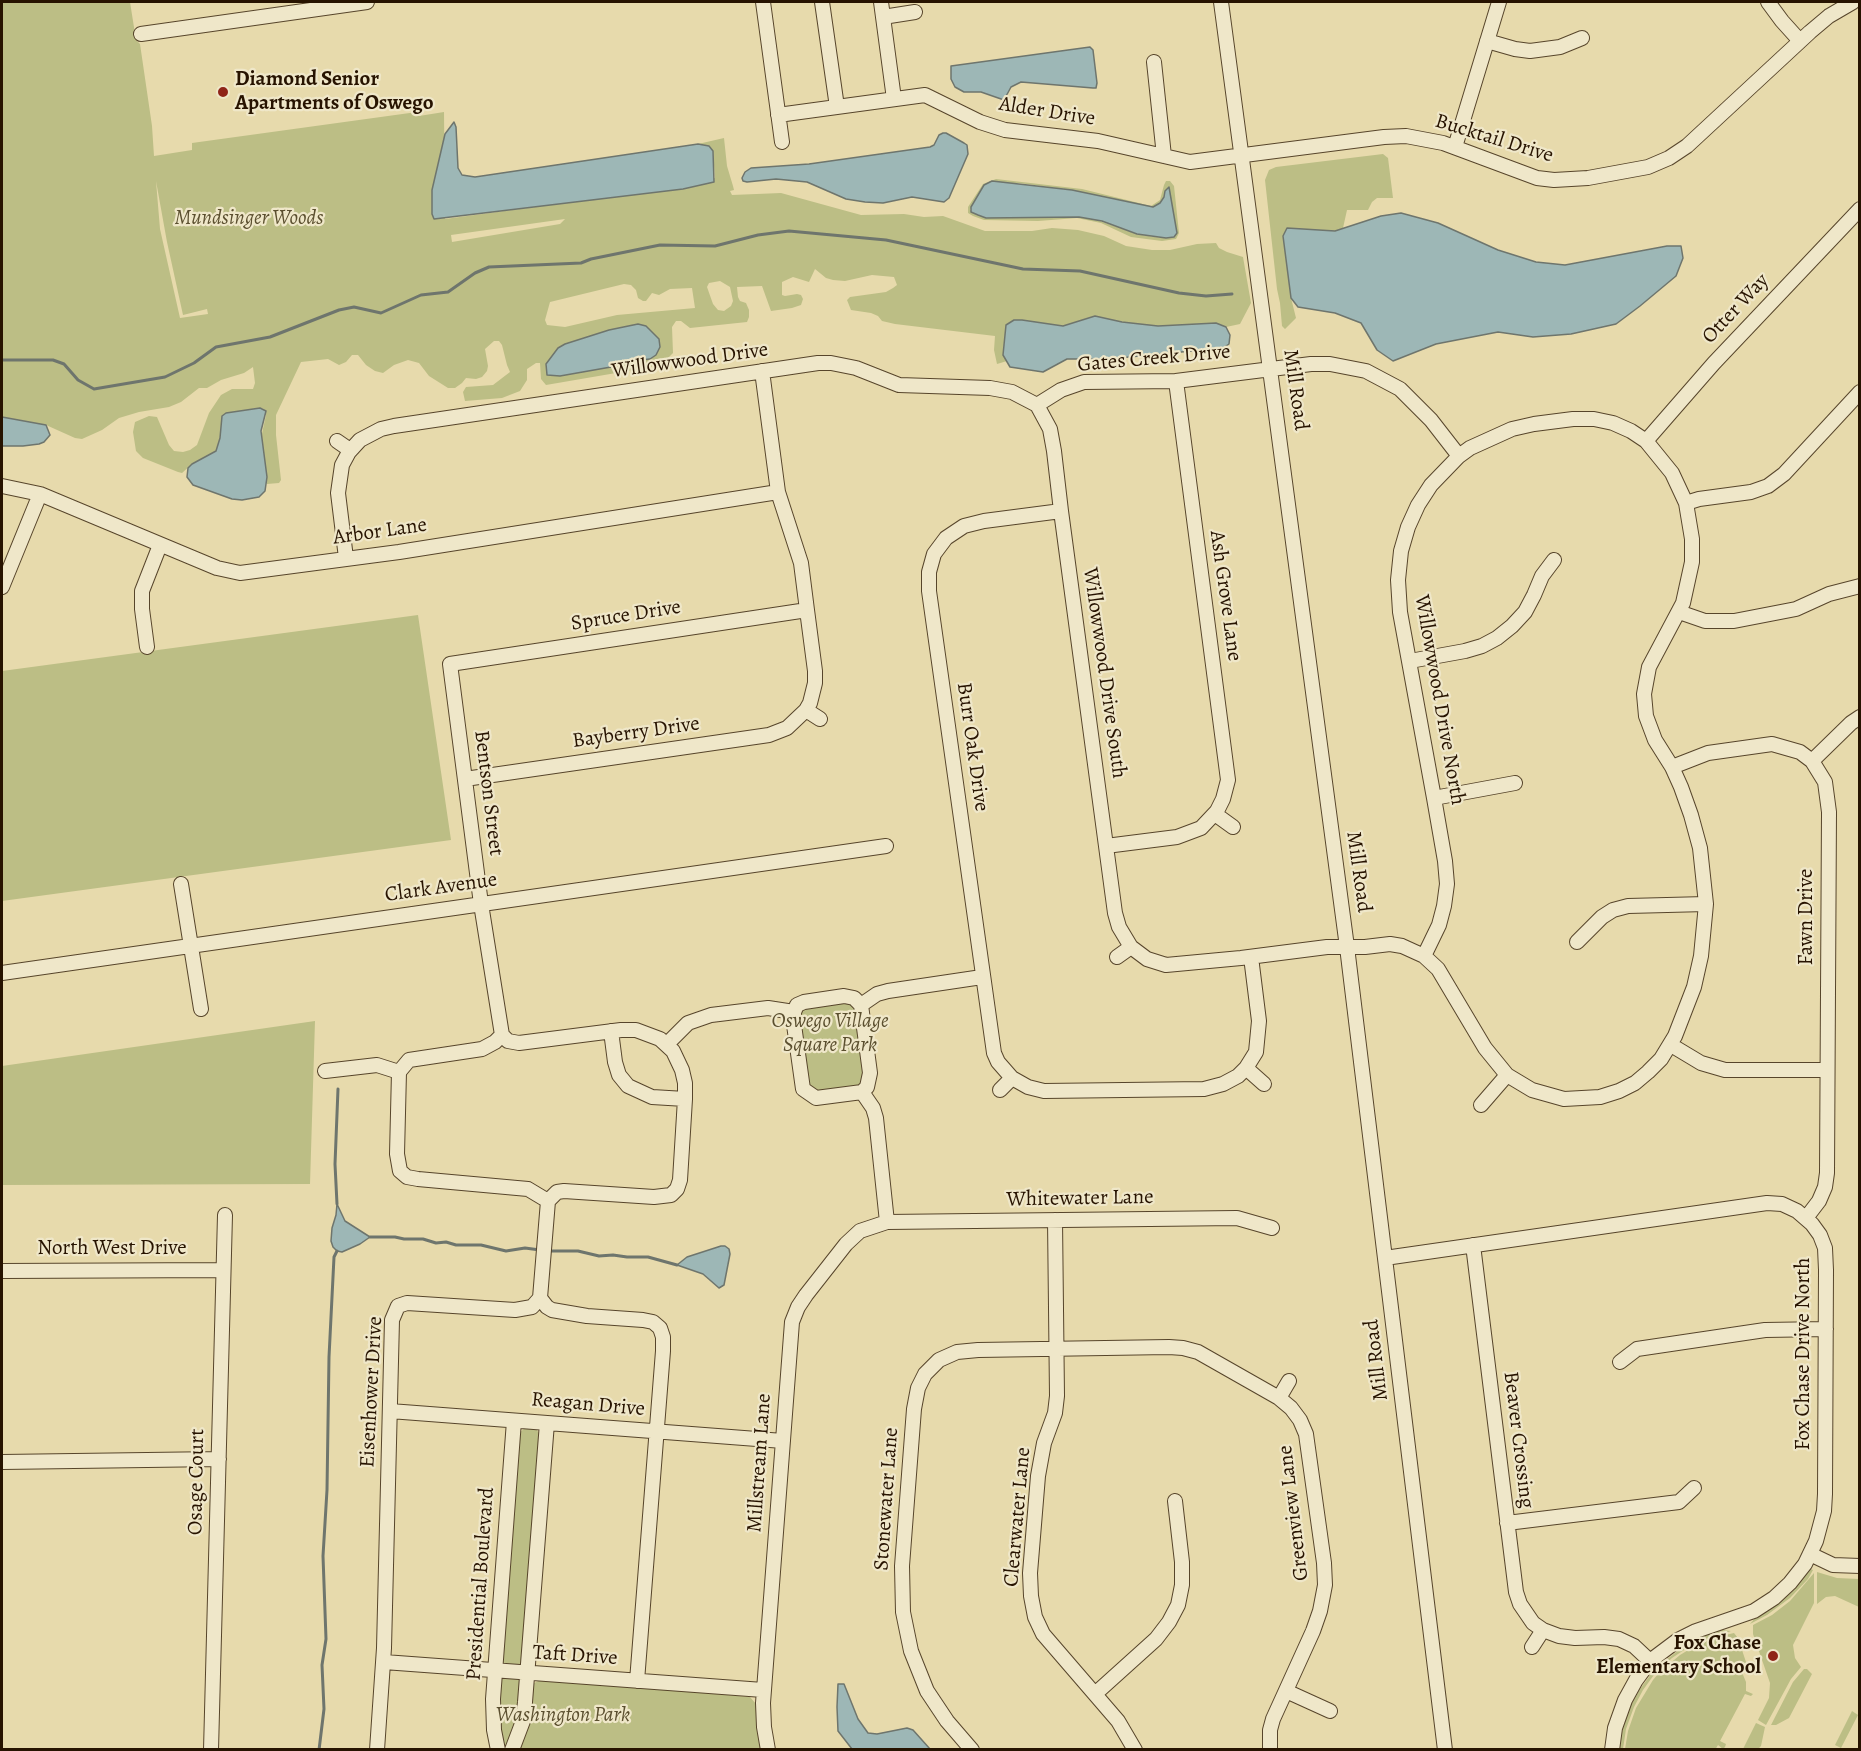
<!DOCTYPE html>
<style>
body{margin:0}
#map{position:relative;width:1861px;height:1751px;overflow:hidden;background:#e7daac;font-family:Alegreya,serif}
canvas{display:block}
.frame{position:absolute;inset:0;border:3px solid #271300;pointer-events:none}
</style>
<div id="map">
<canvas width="1861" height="1751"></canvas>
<div class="frame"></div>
</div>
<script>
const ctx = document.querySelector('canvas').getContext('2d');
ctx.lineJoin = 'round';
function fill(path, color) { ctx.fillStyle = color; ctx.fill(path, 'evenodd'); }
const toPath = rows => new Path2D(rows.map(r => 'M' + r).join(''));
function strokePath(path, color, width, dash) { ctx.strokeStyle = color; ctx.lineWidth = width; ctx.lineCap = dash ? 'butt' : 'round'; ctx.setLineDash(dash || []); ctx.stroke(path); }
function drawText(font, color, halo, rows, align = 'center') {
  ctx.font = font + ' Alegreya,serif'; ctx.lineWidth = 4.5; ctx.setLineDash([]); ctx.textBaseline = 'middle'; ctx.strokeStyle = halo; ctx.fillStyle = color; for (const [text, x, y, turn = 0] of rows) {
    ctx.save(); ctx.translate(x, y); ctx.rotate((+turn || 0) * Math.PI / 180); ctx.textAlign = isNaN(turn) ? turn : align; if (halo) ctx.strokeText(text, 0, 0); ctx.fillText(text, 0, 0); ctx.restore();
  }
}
const green = toPath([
 [2,2,130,2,136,40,140,44,152,126,154,156,192,150,192,143,417,112,419,116,444,112,445,219,623,195,715,178,713,151,709,146,698,144,724,138,727,166,733,186,734,190,730,191,732,195,781,193,861,215,904,214,924,217,943,216,985,231,1032,231,1052,228,1078,230,1104,236,1126,246,1152,250,1170,250,1197,244,1216,243,1219,248,1227,252,1243,257,1251,303,1240,324,1226,327,1216,323,1158,326,1122,322,1095,316,1063,326,1022,320,1014,320,1006,325,1003,354,1007,361,997,364,994,350,995,336,895,324,882,321,878,316,871,313,851,310,847,300,850,297,886,292,893,288,897,285,894,277,872,275,845,281,833,280,826,278,815,269,809,282,793,277,782,282,782,295,785,296,797,294,801,295,803,299,801,305,792,308,771,311,762,286,737,287,738,297,740,301,746,303,749,310,749,317,747,322,690,328,681,321,676,321,672,327,673,353,669,357,651,367,546,385,541,379,540,363,536,363,527,369,527,380,520,391,502,398,465,401,463,392,466,387,493,385,510,372,507,365,502,345,499,341,494,341,485,349,488,366,487,371,482,377,476,379,466,378,462,383,455,388,448,388,429,376,419,363,408,360,394,365,383,373,375,371,366,365,358,355,352,355,346,362,339,365,328,359,301,362,276,415,276,435,281,480,279,483,267,484,261,438,266,415,264,409,260,408,226,413,223,416,220,438,216,451,192,464,182,473,178,472,143,458,136,451,133,432,135,422,149,416,157,417,169,445,174,451,183,452,190,450,197,445,209,413,221,395,232,389,253,389,255,383,253,367,244,373,221,380,207,388,199,388,181,402,169,407,139,412,119,418,102,430,82,439,75,438,46,425,2,417],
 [156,181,167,242,183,315,207,309,208,314,180,318,160,229],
 [565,219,560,224,452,242,451,235],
 [720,281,730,287,733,301,731,306,724,311,718,310,713,304,707,287,709,283],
 [624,284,631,285,636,290,638,298,643,301,646,301,652,293,659,295,670,289,692,288,695,308,617,315,565,327,547,325,545,320,550,302],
 [1383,154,1388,158,1393,198,1377,198,1372,202,1368,210,1347,210,1343,228,1335,231,1291,298,1296,318,1285,329,1282,326,1280,303,1277,289,1265,180,1269,170,1276,167],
 [996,179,1082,189,1151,206,1160,200,1164,185,1166,181,1170,181,1174,186,1179,233,1176,239,1162,241,1131,237,1101,223,1077,218,1038,221,984,220,973,216,968,213,968,207,983,184],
 [1019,183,1072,190,1153,207,1160,203,1164,197,1165,191,1169,187,1177,233,1174,237,1166,238,1155,237,1137,234,1094,219,1079,217,1009,216,970,210,984,185],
 [418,615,451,840,2,901,2,671],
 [845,1002,851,1004,855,1008,863,1080,857,1087,817,1092,808,1084,800,1013,803,1009],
 [315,1021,310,1184,2,1185,2,1066],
 [525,1428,536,1429,541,1436,519,1722,507,1749,504,1750,497,1713,518,1434],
 [1811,1569,1813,1570,1808,1579,1790,1598,1767,1615,1750,1624,1755,1618,1787,1596],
 [1817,1572,1837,1578,1859,1579,1859,1607,1835,1596,1826,1597,1817,1604],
 [1814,1573,1814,1603,1793,1645,1795,1658,1801,1667,1791,1679,1766,1725,1758,1720,1769,1698,1770,1683,1753,1634,1753,1625,1772,1615,1790,1601],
 [1722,1630,1731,1631,1693,1644,1672,1658,1658,1671,1655,1669,1685,1645,1702,1636],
 [1734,1633,1738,1638,1747,1665,1741,1670,1746,1682,1746,1691,1753,1694,1751,1696,1745,1694,1720,1741,1726,1744,1725,1747,1723,1749,1718,1745,1715,1750,1625,1749,1628,1731,1636,1708,1653,1680,1658,1674,1661,1676,1664,1673,1660,1672,1680,1655,1695,1646,1717,1637],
 [1804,1669,1807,1669,1812,1674,1789,1718,1776,1725,1771,1725,1793,1682],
 [1654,1670,1656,1672,1643,1690,1634,1707,1626,1729,1623,1749,1619,1750,1623,1727,1629,1708,1640,1689],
 [541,1680,670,1690,681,1689,693,1692,750,1697,756,1704,757,1726,761,1749,518,1750,532,1687,534,1683],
 [1852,1711,1858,1715,1841,1748,1835,1745],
 [1756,1723,1765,1727,1761,1746,1758,1749,1743,1749]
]);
const water = toPath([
 [1090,47,1093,50,1097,83,1096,88,1093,88,1021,82,1011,87,1004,100,981,92,964,92,955,87,951,79,951,66,1090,47],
 [454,122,456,127,458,168,462,175,475,177,698,144,709,146,713,151,714,182,683,189,434,219,432,214,432,190,445,134,454,122],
 [943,133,946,133,964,143,967,145,968,154,949,198,944,202,912,197,883,203,865,202,846,199,807,182,776,179,747,182,743,181,742,178,745,172,751,168,809,164,930,147,934,145,939,135,943,133],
 [992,181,1072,190,1153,207,1160,203,1164,197,1165,191,1169,187,1177,233,1174,237,1166,238,1137,234,1102,221,1079,217,986,218,978,215,971,212,971,207,984,185,992,181],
 [1401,213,1438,223,1498,250,1536,262,1565,265,1667,246,1681,246,1683,258,1676,276,1640,306,1616,324,1571,334,1533,337,1498,332,1436,344,1393,361,1377,350,1361,323,1335,313,1298,307,1291,298,1283,236,1287,228,1335,231,1381,216,1401,213],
 [1095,316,1122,322,1158,326,1216,323,1226,327,1230,335,1229,344,1223,348,1108,359,1067,359,1043,372,1010,367,1003,355,1006,325,1014,320,1022,320,1063,326,1095,316],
 [638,324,646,326,659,339,660,347,656,355,650,359,630,361,611,367,560,376,547,375,546,364,558,348,565,344,609,330,638,324],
 [260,408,266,411,261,431,267,477,265,491,259,497,242,500,232,499,193,485,187,477,188,468,192,464,216,451,220,438,222,416,226,413,260,408],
 [2,417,46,425,50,435,44,442,39,444,23,446,2,446,2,417],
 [337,1204,345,1221,370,1237,360,1244,342,1252,337,1251,333,1247,331,1241,332,1228,336,1215,337,1204],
 [721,1246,725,1246,729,1249,730,1254,724,1285,719,1288,703,1274,677,1265,687,1257,721,1246],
 [838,1684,844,1684,858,1719,868,1733,877,1734,907,1728,913,1730,930,1749,852,1749,838,1731,837,1707,838,1684]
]);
const stream = toPath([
 [2,360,53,360,64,364,78,380,94,389,165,377,194,363,216,347,270,337,339,310,354,307,381,313,421,295,448,292,475,273,489,267,581,263,591,259,660,245,715,246,758,235,789,231,886,240,1023,269,1080,271,1179,293,1206,296,1232,294],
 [337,1204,335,1164,338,1089],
 [370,1237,395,1237,404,1239,423,1239,436,1243,446,1242,456,1245,481,1245,506,1251,525,1248,540,1250],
 [549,1251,578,1251,599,1256,613,1255,627,1257,648,1257,677,1265],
 [319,1750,324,1709,322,1665,326,1639,323,1556,327,1490,329,1357,334,1257,337,1251]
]);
const minor = toPath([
 [763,2,782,142],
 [822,2,837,107],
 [881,2,894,99],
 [1221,2,1347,947,1445,1750],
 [1768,2,1782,21,1800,41],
 [883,17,915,12],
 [141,34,367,2],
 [1487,41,1515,49,1530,51,1560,47,1582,38],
 [1154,62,1164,156],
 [778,115,925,95,980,122,1005,130,1098,141,1190,162,1384,137,1406,136,1443,143,1537,178,1554,180,1588,178,1648,167,1669,158,1687,146,1810,32,1829,16,1853,2],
 [1455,147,1499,2],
 [1037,405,1050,429,1054,451,1061,511,1115,913,1119,927,1131,947,1147,959,1166,965,1241,958,1327,947,1365,947,1390,944,1402,946,1424,956,1438,969,1485,1048,1507,1075,1532,1090,1564,1099,1600,1097,1619,1091,1635,1083,1648,1072,1661,1059,1675,1036,1694,987,1701,956,1706,904,1700,848,1691,815,1681,787,1672,767,1655,740,1646,716,1644,694,1649,667,1683,603,1692,562,1692,539,1686,503,1672,473,1646,441,1631,431,1613,423,1594,419,1573,419,1534,424,1512,429,1470,448,1459,456,1431,485,1418,505,1408,527,1401,551,1398,580,1400,612,1434,798,1445,861,1447,884,1444,906,1439,925,1424,956],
 [1037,405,1061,390,1084,382,1176,381,1311,364,1330,364,1366,371,1400,389,1431,420,1459,456],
 [337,441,350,450],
 [1646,441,1714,363,1860,209],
 [2,486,40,494,217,568,240,573,399,552,778,492],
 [1686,503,1699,499,1751,492,1768,486,1784,474,1860,392],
 [1061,511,984,521,964,526,946,538,934,554,929,572,929,591,994,1053,998,1062,1012,1078,1028,1087,1044,1091,1204,1089,1223,1084,1238,1076,1246,1068,1256,1052,1259,1021,1251,957],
 [346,558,338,493,342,465,349,452,360,440,381,429,394,426,818,363,831,363,856,368,899,385,990,388,1012,392,1037,405],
 [2,587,40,494],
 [1679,612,1705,621,1734,621,1796,609,1829,594,1860,586],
 [147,647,142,609,142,591,160,545],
 [1410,661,1465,651,1482,646,1497,638,1512,626,1525,612,1534,595,1542,576,1554,560],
 [806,710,820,719],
 [1812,761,1851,723,1860,717],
 [1672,767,1708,753,1772,744,1800,752,1812,761,1825,782,1829,812,1827,1173,1825,1187,1819,1201,1806,1218],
 [465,779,769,735,787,728,806,710,810,703,815,683,815,671,807,610,801,563,778,492,762,371],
 [1434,798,1515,783],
 [1215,814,1233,827],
 [1106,846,1177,837,1201,828,1217,811,1223,799,1228,780,1176,381],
 [181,884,201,1009],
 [1577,942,1602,917,1613,910,1628,906,1706,904],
 [1117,957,1131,947],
 [2,973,886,846],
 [861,1005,870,1073,867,1087,862,1092,873,1108,876,1118,887,1222],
 [794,1012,794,1025,803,1089,816,1098,862,1092],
 [621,1030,636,1030,660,1039,673,1051,682,1070,685,1083,685,1099,680,1180,677,1189,671,1195,654,1197,564,1191,557,1192,548,1201,528,1189,418,1179,407,1177,400,1171,397,1154,399,1072,409,1060,482,1049,495,1042,502,1035,508,1041,519,1043,621,1030],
 [611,1031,615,1062,619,1075,628,1086,652,1097,685,1099],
 [502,1035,481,904,450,664,807,610],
 [667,1044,688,1023,711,1015,768,1008,794,1012,797,1005,804,1002,844,996,854,998,861,1005,877,994,888,991,982,977],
 [1671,1045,1701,1063,1725,1070,1827,1070],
 [1246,1068,1264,1084],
 [325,1071,377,1065,399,1072],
 [1000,1090,1012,1078],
 [1481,1105,1507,1075],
 [1055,1220,1057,1396,1055,1413,1044,1443,1038,1476,1030,1573,1031,1596,1035,1617,1043,1634,1118,1721,1135,1750],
 [1473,1245,1516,1592,1520,1604,1533,1623,1543,1630,1559,1636,1575,1638,1604,1637,1619,1639,1634,1646,1650,1661],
 [1385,1258,1767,1203,1782,1204,1797,1211,1812,1224,1820,1235,1825,1248,1826,1270,1825,1494,1824,1511,1816,1541,1805,1564,1790,1583,1774,1598,1754,1611,1696,1631,1678,1640,1650,1661,1636,1680,1625,1700,1615,1728,1612,1750],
 [2,1271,223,1270],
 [540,1298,548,1201],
 [1620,1362,1637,1349,1765,1330,1826,1329],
 [1279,1398,1289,1381],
 [390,1411,783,1441],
 [2,1462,219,1459],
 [1507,1523,1679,1502,1694,1488],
 [1810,1554,1833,1565,1860,1566],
 [1532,1647,1543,1630],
 [384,1662,763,1690],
 [1286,1691,1330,1711],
 [1095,1694,1156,1639,1169,1622,1178,1605,1182,1585,1182,1562,1175,1501],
 [211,1750,225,1215],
 [377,1750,384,1648,392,1320,398,1306,407,1303,515,1310,532,1307,540,1298,547,1307,552,1310,587,1316,643,1320,653,1322,660,1328,663,1337,663,1351,637,1681],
 [498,1750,494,1730,493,1699,514,1421],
 [512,1750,523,1721,525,1702,547,1423],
 [768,1750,764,1727,763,1703,792,1322,798,1307,806,1295,846,1244,860,1231,887,1222,1237,1218,1272,1228],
 [972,1750,947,1721,927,1691,911,1651,903,1612,902,1566,914,1409,918,1388,925,1374,939,1360,957,1352,978,1350,1169,1347,1183,1348,1198,1352,1279,1398,1291,1408,1300,1420,1306,1434,1324,1563,1325,1585,1320,1611,1313,1631,1273,1719,1270,1730,1270,1750]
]);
const markers = [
 [223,92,6,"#8f2418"],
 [1773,1656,6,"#8f2418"]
];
const poiNames = [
 ["Diamond Senior",235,80],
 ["Apartments of Oswego",235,104],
 ["Fox Chase",1761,1644,"right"],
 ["Elementary School",1761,1668,"right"]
];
const streetNames = [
 ["Alder Drive",1047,112,9],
 ["Bucktail Drive",1494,139,17],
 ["Otter Way",1736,309,-47],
 ["Gates Creek Drive",1154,359,-5],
 ["Willowwood Drive",690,361,-8],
 ["Mill Road",1295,390,82],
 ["Arbor Lane",380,532,-8],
 ["Ash Grove Lane",1225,596,82],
 ["Spruce Drive",626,616,-9],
 ["Willowwood Drive South",1104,673,82],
 ["Willowwood Drive North",1439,700,80],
 ["Bayberry Drive",636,733,-8],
 ["Burr Oak Drive",972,747,82],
 ["Bentson Street",488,793,83],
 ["Mill Road",1358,872,82],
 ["Clark Avenue",441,888,-8],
 ["Fawn Drive",1807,917,-90],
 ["Whitewater Lane",1080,1199,-1],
 ["North West Drive",112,1249],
 ["Fox Chase Drive North",1804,1354,-90],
 ["Mill Road",1377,1360,-97],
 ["Eisenhower Drive",372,1392,-87],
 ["Reagan Drive",588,1405,5],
 ["Beaver Crossing",1518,1440,83],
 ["Millstream Lane",760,1463,-86],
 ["Osage Court",197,1482,-89],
 ["Stonewater Lane",887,1499,-86],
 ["Greenview Lane",1294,1513,-97],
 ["Clearwater Lane",1018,1517,-85],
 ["Presidential Boulevard",481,1584,-86],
 ["Taft Drive",575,1656,4]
];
const parkNames = [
 ["Mundsinger Woods",249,219],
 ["Oswego Village",830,1022],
 ["Square Park",830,1046],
 ["Washington Park",563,1716]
];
fill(green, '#bcbe85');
fill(water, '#9db7b6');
strokePath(water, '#6e756d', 1.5);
strokePath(stream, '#6e756d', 3);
strokePath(minor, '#57452b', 16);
strokePath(minor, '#efe7c9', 14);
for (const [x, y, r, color] of markers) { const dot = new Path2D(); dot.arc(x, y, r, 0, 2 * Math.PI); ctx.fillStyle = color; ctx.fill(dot); strokePath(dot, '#efe7c9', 2); }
drawText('bold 21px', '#271300', '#efe7c9', poiNames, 'left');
drawText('21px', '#271300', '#efe7c9', streetNames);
drawText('italic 21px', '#5b4f2f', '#efe7c9', parkNames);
</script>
